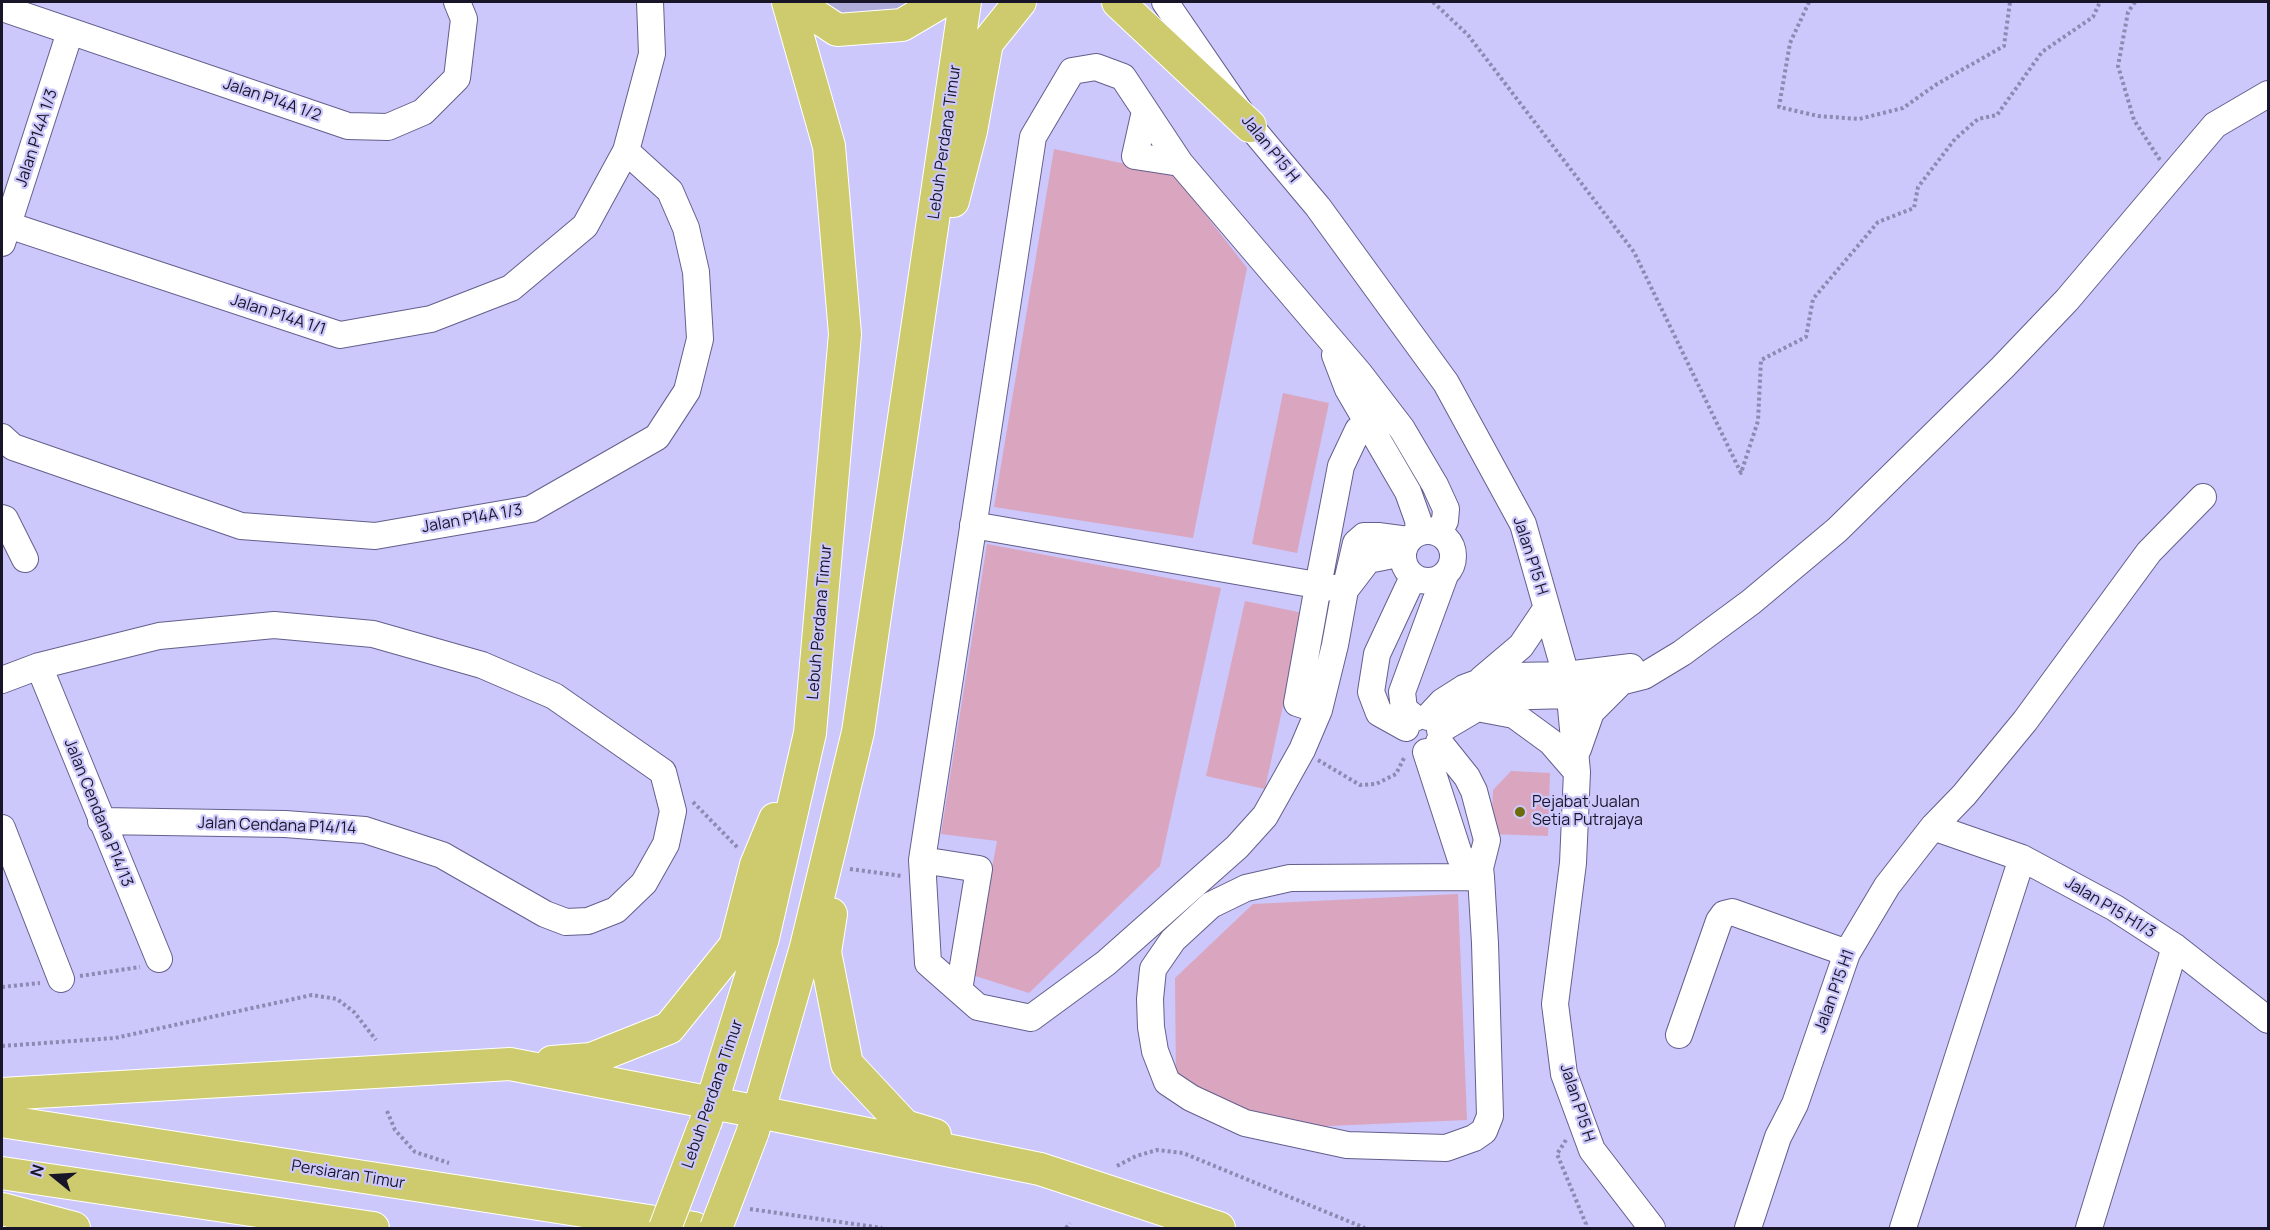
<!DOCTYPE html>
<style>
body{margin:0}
#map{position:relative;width:2270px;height:1230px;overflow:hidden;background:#ccc8fc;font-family:Manrope,sans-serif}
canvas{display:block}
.frame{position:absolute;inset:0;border:3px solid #181528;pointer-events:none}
.north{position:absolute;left:24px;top:1146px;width:60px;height:60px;-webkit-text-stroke:4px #ccc8fc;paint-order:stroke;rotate:288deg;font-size:16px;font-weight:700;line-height:24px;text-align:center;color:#181528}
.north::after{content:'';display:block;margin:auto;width:21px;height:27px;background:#181528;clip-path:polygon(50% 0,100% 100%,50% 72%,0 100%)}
</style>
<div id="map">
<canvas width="2270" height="1230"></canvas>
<div class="frame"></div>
<div class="north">N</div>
</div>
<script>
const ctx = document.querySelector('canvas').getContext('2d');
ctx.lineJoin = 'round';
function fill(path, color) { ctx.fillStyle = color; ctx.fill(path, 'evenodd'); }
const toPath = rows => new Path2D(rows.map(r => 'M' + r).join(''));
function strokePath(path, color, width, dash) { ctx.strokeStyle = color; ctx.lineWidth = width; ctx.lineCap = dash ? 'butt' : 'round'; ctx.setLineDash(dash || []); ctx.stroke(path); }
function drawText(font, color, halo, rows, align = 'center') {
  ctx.font = font + ' Manrope,sans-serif'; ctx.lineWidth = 4.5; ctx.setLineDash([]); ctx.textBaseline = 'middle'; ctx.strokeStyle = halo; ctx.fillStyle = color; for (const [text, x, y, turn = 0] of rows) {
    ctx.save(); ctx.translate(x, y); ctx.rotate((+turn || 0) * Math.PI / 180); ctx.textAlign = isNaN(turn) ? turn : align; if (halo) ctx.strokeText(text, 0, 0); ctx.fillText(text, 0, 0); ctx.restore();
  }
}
const green = toPath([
 [825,2,919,2,906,13,880,15,843,13]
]);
const building = toPath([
 [1054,149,1174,174,1247,268,1193,538,994,507],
 [1283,393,1329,403,1297,553,1252,544],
 [987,544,1221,588,1160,866,1029,993,972,975,997,841,941,834],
 [1245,601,1303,613,1265,789,1206,776],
 [1511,771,1550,773,1548,836,1491,834,1493,790],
 [1458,894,1467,1120,1282,1128,1176,1085,1175,978,1253,904]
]);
const path = toPath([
 [1433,2,1468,35,1634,252,1741,473,1758,421,1761,360,1806,337,1813,299,1878,222,1914,208,1918,187,1955,139,1978,119,1997,115,2042,52,2093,17,2100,2],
 [1809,2,1790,43,1779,107,1818,116,1859,119,1903,108,1937,84,2004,46,2010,2],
 [2135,2,2128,12,2118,66,2134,120,2160,160],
 [1318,760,1360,785,1376,784,1396,774,1405,756],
 [693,802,738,848],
 [850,869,902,876],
 [80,976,140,967],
 [2,987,40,983],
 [2,1046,115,1038,312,995,337,999,354,1012,376,1040],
 [387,1111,395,1130,415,1152,449,1163],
 [1566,1140,1557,1154,1586,1224,1585,1228],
 [1117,1166,1136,1156,1157,1150,1183,1153,1365,1228],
 [750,1209,882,1228],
 [1066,1228,1070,1223]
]);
const minor = toPath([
 [1165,2,1250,126,1318,207,1446,383,1523,524,1569,686,1577,772,1573,863,1555,1004,1564,1074,1592,1150,1652,1228],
 [2,8,348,126,388,127,423,112,457,78,464,19,457,2],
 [1145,111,1135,156,1180,163],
 [2,223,340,335,431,319,511,288,585,226,626,151,652,54,650,2],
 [2,243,70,32],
 [1335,355,1348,389,1408,492,1418,520,1419,532],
 [2,437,13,447,241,526,375,536,531,509,657,437,687,391,700,339,696,272,686,228,670,191,626,151],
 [2,518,5,519,25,559],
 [973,525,1345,590,1356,543,1364,536,1378,536,1408,540],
 '1403 556a25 25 0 1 1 50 0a25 25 0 1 1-50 0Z',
 [1403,553,1368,560,1345,590,1335,645,1319,710,1302,750,1265,816,1237,847,1106,963,1031,1018,978,1007,928,963,922,860,1033,137,1072,71,1096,67,1123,77,1180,163,1359,373,1402,429,1435,485,1446,509,1445,521,1437,532],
 [39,666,159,959],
 [1482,679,1521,646,1546,609],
 [2,680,39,666,159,636,274,625,373,634,482,665,554,696,663,772,673,811,666,844,644,883,616,910,588,921,566,922,545,914,442,855,365,830,285,824,101,821],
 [1477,708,1514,715,1551,742,1577,772],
 [1319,710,1297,703,1318,586,1341,466,1358,430,1372,429],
 [1428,717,1442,702,1464,688,1483,681,1514,676,1566,675,1631,667],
 [1415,718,1404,709,1402,692,1445,575],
 [1406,728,1379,713,1371,692,1377,654,1413,577],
 [1440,730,1496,697,1569,695,1644,676,1682,653,1751,602,1837,530,2002,368,2067,300,2215,125,2268,94],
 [1578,749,1591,712,1620,683],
 [1426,752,1460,857,1480,868,1487,840,1474,791,1467,777,1439,742],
 [1933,827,2022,858,2115,908,2175,947,2268,1020],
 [2,828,61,979],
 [922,860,979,869,959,990],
 [1480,868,1481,877,1485,943,1490,1116,1484,1131,1474,1138,1446,1148,1347,1145,1245,1123,1191,1098,1167,1082,1155,1051,1151,1027,1150,999,1153,969,1173,940,1211,905,1246,888,1290,878,1481,877],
 [1679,1035,1719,921,1724,914,1732,912,1847,953],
 [1748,1228,1778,1137,1795,1104,1847,953,1887,886,1933,827,1964,795,2025,721,2149,552,2203,497],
 [1903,1228,2022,858],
 [2089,1228,2175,947]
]);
const major = toPath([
 [795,2,837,30,902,25,941,2],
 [1118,2,1250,126],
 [953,201,971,131,987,43,1020,2],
 [831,914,825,952,847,1064,905,1126,935,1135],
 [552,1062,591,1059,669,1028,735,946,756,865,775,819],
 [2,1094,510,1064,759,1112,1040,1169,1219,1228],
 [2,1121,694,1228],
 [706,1121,763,938,810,733,845,334,829,146,788,2],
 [753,1131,806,947,858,732,965,2],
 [2,1173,373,1228],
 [2,1209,74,1228]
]);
const majorBridge = toPath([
 [665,1228,704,1126],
 [716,1228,752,1134]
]);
const markers = [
 [1520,812,6,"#6e6b09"]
];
const streetNames = [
 ["Jalan P14A 1/2",272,100,19],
 ["Jalan P14A 1/3",37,138,-72],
 ["Lebuh Perdana Timur",945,142,-82],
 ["Jalan P15 H",1270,149,51],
 ["Jalan P14A 1/1",278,315,18],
 ["Jalan P14A 1/3",472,519,-10],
 ["Jalan P15 H",1530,556,72],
 ["Lebuh Perdana Timur",820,622,-85],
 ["Jalan Cendana P14/13",98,813,68],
 ["Jalan Cendana P14/14",277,826,2],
 ["Jalan P15 H1/3",2110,908,31],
 ["Jalan P15 H1",1835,991,-70],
 ["Lebuh Perdana Timur",713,1094,-71],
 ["Jalan P15 H",1577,1103,72],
 ["Persiaran Timur",348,1175,9]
];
const poiNames = [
 ["Pejabat Jualan",1532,803],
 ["Setia Putrajaya",1532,821]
];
fill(green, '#b0acda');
fill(building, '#daa5bf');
strokePath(minor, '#635f8c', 28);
strokePath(major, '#fff', 34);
strokePath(path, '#8d8ab2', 4, [3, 3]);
strokePath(minor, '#fff', 26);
strokePath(major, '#cdcb6d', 32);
strokePath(majorBridge, '#fff', 34, []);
strokePath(majorBridge, '#cdcb6d', 32);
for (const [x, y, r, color] of markers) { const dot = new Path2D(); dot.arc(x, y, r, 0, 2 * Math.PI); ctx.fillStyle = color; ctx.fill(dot); strokePath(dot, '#ccc8fc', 2); }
drawText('16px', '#181528', '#ccc8fc', streetNames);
drawText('16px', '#181528', '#ccc8fc', poiNames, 'left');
</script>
